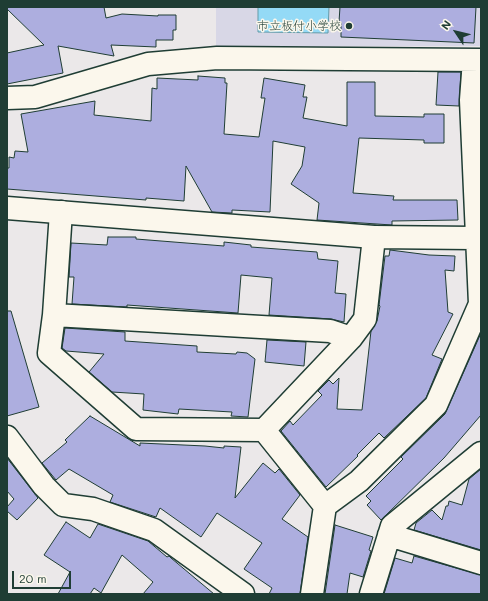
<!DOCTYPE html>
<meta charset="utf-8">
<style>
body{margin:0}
#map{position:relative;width:488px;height:601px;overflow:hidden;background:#ebe8e9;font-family:Mali,sans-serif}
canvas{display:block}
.frame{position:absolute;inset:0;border:8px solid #1f3d34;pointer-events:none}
.north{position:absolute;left:436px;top:12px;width:40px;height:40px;-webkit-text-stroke:3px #fbf7ec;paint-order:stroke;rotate:305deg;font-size:11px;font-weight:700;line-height:16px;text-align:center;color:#1f3d34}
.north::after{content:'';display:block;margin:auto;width:14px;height:18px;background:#1f3d34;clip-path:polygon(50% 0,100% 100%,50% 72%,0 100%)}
.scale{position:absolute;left:12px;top:571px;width:59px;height:18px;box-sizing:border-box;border:2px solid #1f3d34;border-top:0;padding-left:5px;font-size:12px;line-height:14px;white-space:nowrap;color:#1f3d34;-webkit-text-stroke:3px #fbf7ec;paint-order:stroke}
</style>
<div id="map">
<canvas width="488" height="601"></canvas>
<div class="frame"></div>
<div class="north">N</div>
<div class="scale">20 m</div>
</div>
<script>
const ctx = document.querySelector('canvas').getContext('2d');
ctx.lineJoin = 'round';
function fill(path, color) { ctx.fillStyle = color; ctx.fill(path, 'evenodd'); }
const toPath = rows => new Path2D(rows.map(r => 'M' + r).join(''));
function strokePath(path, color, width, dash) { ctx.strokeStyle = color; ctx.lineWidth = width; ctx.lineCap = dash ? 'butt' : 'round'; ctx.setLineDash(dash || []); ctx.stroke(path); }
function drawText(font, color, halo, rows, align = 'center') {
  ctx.font = font + ' Mali,"Klee One",sans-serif'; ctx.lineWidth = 3; ctx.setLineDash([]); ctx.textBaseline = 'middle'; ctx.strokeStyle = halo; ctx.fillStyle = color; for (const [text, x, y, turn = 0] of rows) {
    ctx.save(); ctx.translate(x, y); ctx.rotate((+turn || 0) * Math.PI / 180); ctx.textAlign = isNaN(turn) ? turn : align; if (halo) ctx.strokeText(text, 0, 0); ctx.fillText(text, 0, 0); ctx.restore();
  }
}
const built = toPath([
 [216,7,481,7,481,46,216,47]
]);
const water = toPath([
 [258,7,329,7,328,33,258,32,258,7]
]);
const building = toPath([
 [7,7,104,7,106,18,122,14,158,16,158,15,176,15,176,30,173,30,173,40,156,40,156,47,111,45,114,56,58,46,63,73,7,84,7,53,44,45,7,9,7,7],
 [340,7,476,7,474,43,341,37,341,22,339,22,340,7],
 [438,72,461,72,459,106,436,105,438,72],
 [198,76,225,78,225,83,227,83,224,134,259,137,265,98,261,98,264,78,305,85,303,97,307,97,303,118,347,126,347,82,375,82,375,116,424,117,424,114,444,114,444,143,424,143,424,140,359,138,353,193,394,196,393,200,457,200,458,220,392,221,392,225,317,220,319,203,291,184,302,166,305,147,273,141,270,212,232,210,232,213,212,212,186,166,184,201,146,198,146,200,7,189,7,168,9,168,9,157,14,158,15,151,28,152,21,114,95,101,94,115,151,121,152,88,157,89,157,78,198,80,198,76],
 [108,237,136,237,136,239,224,246,224,242,251,245,251,247,317,252,318,259,338,261,335,293,346,294,344,322,331,319,269,315,272,278,241,275,238,313,127,305,127,307,72,304,74,277,69,277,71,243,107,245,108,237],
 [390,250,429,255,455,256,454,271,445,270,448,312,453,314,432,355,442,359,426,398,384,438,379,433,357,455,358,456,326,487,281,431,290,421,293,425,322,395,318,391,329,380,333,384,339,378,337,409,362,410,371,331,377,321,380,306,379,305,385,256,389,256,390,250],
 [7,311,11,311,39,407,7,416,7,311],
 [65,328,125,332,125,341,197,346,197,352,236,354,237,352,247,353,255,359,248,417,231,416,232,412,179,409,178,414,143,410,144,394,112,392,89,372,104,354,66,351,62,348,65,328],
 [481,333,481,415,444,458,381,520,367,505,371,501,366,496,403,459,401,457,445,414,481,333],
 [267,340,306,342,304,366,265,362,267,340],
 [90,416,140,446,140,443,205,446,224,448,224,446,241,447,235,498,263,463,275,473,279,469,300,495,282,519,308,537,300,594,269,594,272,588,244,569,262,543,217,513,201,537,160,508,156,517,110,502,113,495,69,469,56,480,42,463,67,442,65,440,90,416],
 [7,458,38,498,17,520,7,511,7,507,14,499,7,491,7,458],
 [481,469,481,550,414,530,416,523,432,510,442,520,446,506,448,506,449,501,462,505,469,479,481,469],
 [66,522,90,538,98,524,148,541,167,557,169,556,171,558,214,594,143,594,153,582,122,555,101,593,94,588,90,594,58,594,70,572,44,555,66,522],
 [335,525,373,537,369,550,371,551,363,577,350,573,347,594,325,594,335,525],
 [414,556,481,575,481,594,384,594,395,558,412,563,414,556]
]);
const street = toPath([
 [7,98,35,97,148,64,217,58,481,60],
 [61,212,54,315,330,331,351,338],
 [54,315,49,353,136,429,264,430],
 [7,437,44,486,63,505,93,509,154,530,243,594],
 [325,506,359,481,436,405,480,304,471,100,474,60],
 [389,535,481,563],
 [312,594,325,506,264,430,351,338,365,319,374,237,473,238,481,237],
 [371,594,392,526,481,453]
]);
const secondary = toPath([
 [7,208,374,237]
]);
const markers = [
 [349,26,4,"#1f3d34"]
];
const poiNames = [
 ["市立板付小学校",341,26]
];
fill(built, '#d8d7e6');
fill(water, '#94daf6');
strokePath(water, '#659ba8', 1);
fill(building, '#adaedf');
strokePath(building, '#1f3d34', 1);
strokePath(street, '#1f3d34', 25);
strokePath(secondary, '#1f3d34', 25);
strokePath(street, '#fbf7ec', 22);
strokePath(secondary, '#fbf7ec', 22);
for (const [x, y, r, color] of markers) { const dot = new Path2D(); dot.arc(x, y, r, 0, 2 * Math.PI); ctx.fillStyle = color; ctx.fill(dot); strokePath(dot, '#fbf7ec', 1.5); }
drawText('12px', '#1f3d34', '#fbf7ec', poiNames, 'right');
</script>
